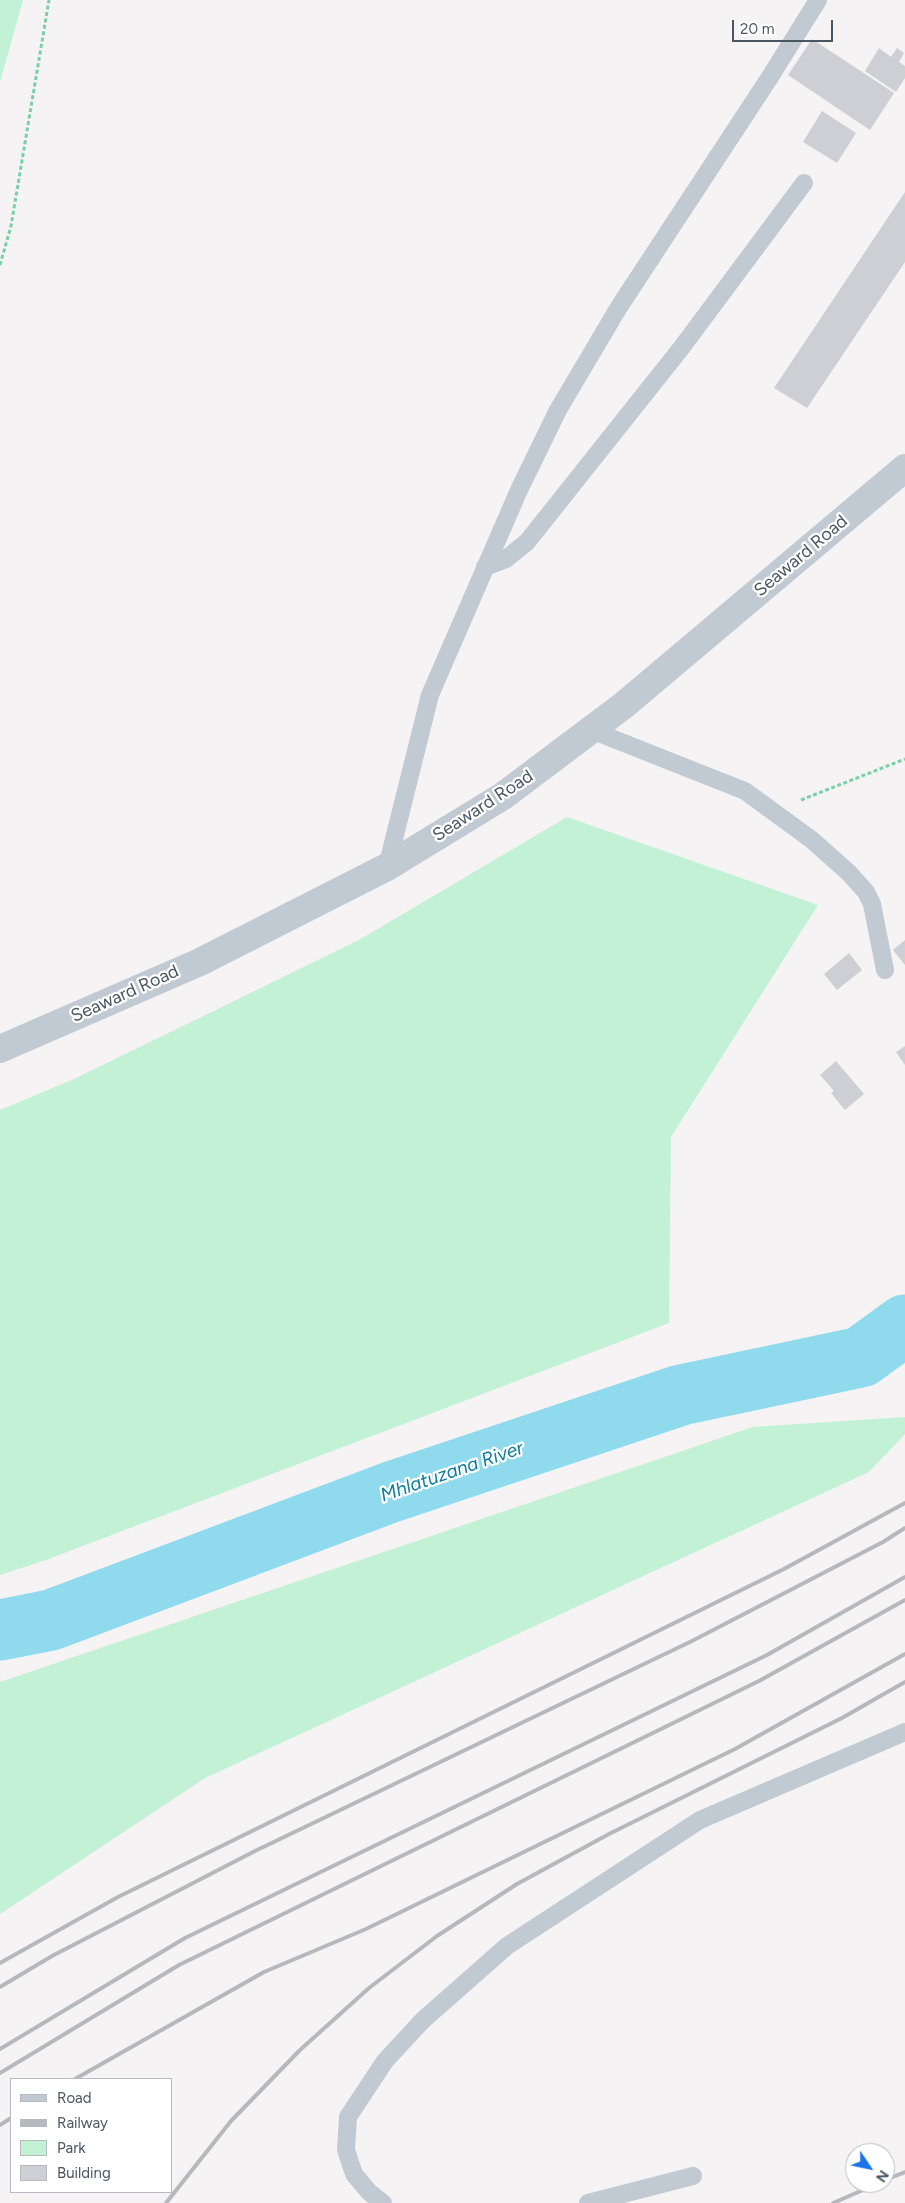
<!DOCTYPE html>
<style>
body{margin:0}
#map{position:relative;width:905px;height:2203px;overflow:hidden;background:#f5f3f3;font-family:Figtree,sans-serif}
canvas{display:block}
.legend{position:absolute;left:10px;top:2078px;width:162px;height:115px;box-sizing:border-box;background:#fff;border:1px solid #b7bbc0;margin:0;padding:6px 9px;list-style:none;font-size:15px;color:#4a5661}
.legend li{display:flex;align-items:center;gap:10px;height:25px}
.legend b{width:25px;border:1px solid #b7bbc0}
.north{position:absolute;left:845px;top:2143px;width:50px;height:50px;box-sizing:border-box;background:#fff;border:1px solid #b7bbc0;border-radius:50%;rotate:124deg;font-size:14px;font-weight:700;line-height:20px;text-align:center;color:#4a5661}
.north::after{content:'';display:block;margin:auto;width:18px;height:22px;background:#1a73e8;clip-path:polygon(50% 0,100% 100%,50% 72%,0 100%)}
.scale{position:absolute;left:732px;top:20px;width:101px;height:22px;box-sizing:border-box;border:2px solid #4a5661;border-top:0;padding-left:6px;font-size:15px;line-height:18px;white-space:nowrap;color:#4a5661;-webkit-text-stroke:4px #fff;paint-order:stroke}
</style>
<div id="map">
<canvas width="905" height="2203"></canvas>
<ul class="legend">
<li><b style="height:6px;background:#c1cad2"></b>Road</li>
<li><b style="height:6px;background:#b5b8bd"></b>Railway</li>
<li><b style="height:14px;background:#c3f1d5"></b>Park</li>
<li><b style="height:14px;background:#cdcfd5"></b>Building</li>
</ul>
<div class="north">N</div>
<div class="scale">20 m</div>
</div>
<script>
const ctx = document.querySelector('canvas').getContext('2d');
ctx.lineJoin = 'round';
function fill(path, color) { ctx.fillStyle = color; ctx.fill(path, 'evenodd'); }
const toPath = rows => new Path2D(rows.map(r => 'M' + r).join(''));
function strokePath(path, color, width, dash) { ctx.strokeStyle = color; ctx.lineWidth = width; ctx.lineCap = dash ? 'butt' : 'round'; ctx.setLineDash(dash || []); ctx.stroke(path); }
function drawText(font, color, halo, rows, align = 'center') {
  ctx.font = font + ' Figtree,sans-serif'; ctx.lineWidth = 4.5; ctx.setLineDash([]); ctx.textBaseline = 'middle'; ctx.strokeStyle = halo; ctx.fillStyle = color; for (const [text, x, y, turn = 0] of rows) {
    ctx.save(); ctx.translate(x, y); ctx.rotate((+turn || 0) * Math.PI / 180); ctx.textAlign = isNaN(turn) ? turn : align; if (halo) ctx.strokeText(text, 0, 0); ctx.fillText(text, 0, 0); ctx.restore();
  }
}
const green = toPath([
 [0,0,23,0,0,82],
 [567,817,818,905,671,1137,669,1323,46,1560,0,1575,0,1110,74,1079,359,940],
 [905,1417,905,1434,869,1472,205,1778,0,1914,0,1682,753,1427]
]);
const river = toPath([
 [0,1630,51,1620,391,1492,681,1395,861,1357,905,1325]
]);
const building = toPath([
 [812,39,894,93,870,130,788,75],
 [879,48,891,57,897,48,904,53,899,62,905,66,905,78,896,92,865,71],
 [822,111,856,133,837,163,803,142],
 [905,192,905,262,807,408,774,388],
 [905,940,905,965,893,950],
 [849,953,862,970,837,990,824,974],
 [905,1046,905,1065,896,1052],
 [836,1061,864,1094,845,1110,831,1093,834,1091,820,1075]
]);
const path = toPath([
 [0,265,11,226,49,0],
 [801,800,905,759]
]);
const service = toPath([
 [485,567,506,559,527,542,682,347,804,183],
 [591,730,745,791,812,840,849,873,866,892,872,904,885,970],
 [387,867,430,695,519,490,558,410,619,307,770,77,818,0],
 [383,2203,369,2192,354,2174,346,2150,348,2117,385,2061,423,2020,507,1946,700,1820,905,1732],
 [588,2203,693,2176]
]);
const tertiary = toPath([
 [0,1049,200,962,387,867,503,796,624,705,905,468]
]);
const rail = toPath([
 [0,1963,118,1897,784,1569,905,1503],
 [0,1987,52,1956,255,1851,692,1641,883,1542,905,1528],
 [0,2049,185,1938,767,1655,905,1577],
 [0,2073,179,1965,759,1681,905,1600],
 [75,2079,264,1972,366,1929,735,1749,905,1654],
 [0,2125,11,2118],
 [885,2180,905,2172],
 [166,2203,231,2121,300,2050,369,1988,437,1936,517,1884,609,1834,842,1718,905,1682],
 [833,2203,879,2183]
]);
const streetNames = [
 ["Seaward Road",801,556,-40],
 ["Seaward Road",483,806,-33],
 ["Seaward Road",125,994,-24]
];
const waterNames = [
 ["Mhlatuzana River",452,1472,-19]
];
fill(green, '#c3f1d5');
strokePath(river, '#90daee', 61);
fill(building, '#cdcfd5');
strokePath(path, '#7ad0a6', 3, [4, 2.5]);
strokePath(service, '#c1cad2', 18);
strokePath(tertiary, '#c1cad2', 28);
strokePath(rail, '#b5b8bd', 4);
drawText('18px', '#4a5661', '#fff', streetNames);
drawText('italic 19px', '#0c7c9b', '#fff', waterNames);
</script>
